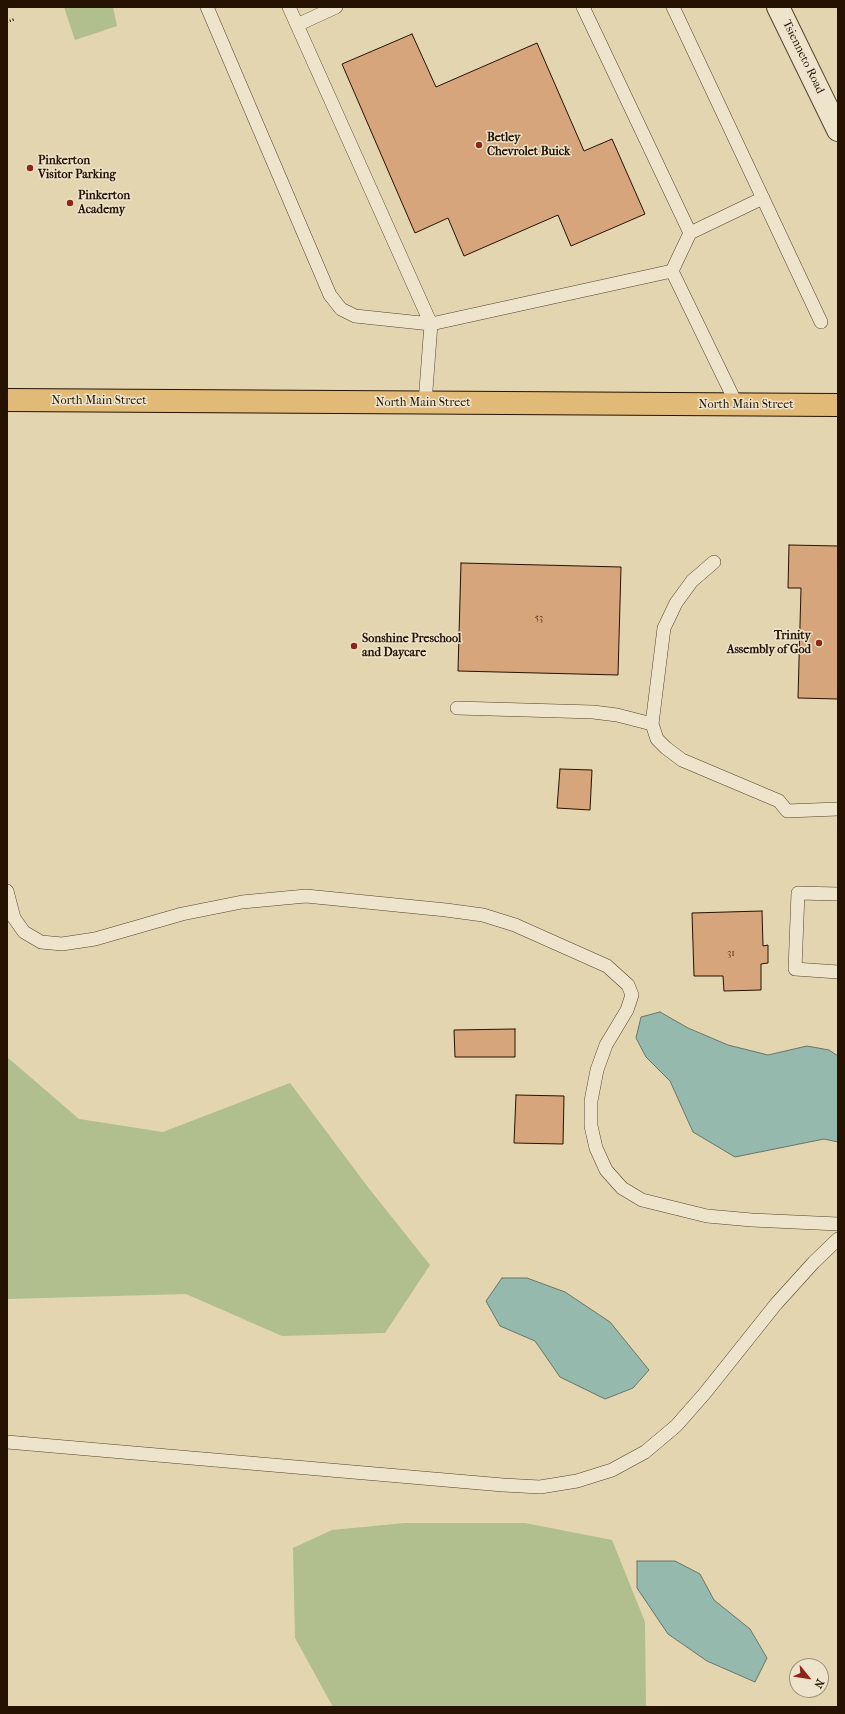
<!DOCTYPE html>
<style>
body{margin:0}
#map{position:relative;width:845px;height:1714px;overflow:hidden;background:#e3d5af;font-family:"IM FELL French Canon",serif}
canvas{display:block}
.frame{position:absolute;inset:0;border:8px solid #251200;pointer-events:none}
.north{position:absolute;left:789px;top:1658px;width:40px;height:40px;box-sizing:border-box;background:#ede4cb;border:1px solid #9d907a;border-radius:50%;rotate:120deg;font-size:11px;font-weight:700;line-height:16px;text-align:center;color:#251200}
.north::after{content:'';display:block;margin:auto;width:14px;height:18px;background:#8f2418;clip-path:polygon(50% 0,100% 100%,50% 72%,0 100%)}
</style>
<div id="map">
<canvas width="845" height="1714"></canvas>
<div class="frame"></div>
<div class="north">N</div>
</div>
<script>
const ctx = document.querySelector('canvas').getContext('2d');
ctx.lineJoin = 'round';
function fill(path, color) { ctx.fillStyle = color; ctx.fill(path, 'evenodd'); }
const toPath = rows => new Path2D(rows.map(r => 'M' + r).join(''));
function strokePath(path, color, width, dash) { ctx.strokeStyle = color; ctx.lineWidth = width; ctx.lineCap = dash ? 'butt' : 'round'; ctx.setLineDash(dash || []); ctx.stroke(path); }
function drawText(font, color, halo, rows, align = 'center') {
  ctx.font = font + ' "IM FELL French Canon",serif'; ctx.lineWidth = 3; ctx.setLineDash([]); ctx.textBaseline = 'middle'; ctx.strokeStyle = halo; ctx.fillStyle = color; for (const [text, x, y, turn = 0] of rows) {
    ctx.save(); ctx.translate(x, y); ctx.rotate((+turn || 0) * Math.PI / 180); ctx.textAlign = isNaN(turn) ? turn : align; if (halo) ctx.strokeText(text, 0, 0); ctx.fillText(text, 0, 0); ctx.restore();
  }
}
const green = toPath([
 [64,7,113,7,117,26,75,40],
 [7,1057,79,1119,163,1132,290,1083,367,1186,430,1265,385,1333,282,1336,186,1294,7,1299],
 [405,1523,525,1523,612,1540,645,1622,646,1707,333,1707,295,1638,293,1548,332,1530]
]);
const water = toPath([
 [660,1012,688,1028,728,1045,768,1055,807,1046,829,1050,838,1056,838,1142,824,1139,735,1157,693,1132,670,1081,646,1057,636,1038,641,1017,660,1012],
 [502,1278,527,1278,565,1292,610,1322,649,1370,633,1388,605,1399,560,1377,535,1341,500,1326,486,1301,502,1278],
 [637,1561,675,1561,700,1574,714,1600,750,1629,767,1658,755,1682,707,1661,668,1634,637,1588,637,1561]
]);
const building = toPath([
 [412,34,436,87,537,43,584,151,612,139,645,214,571,246,558,215,464,256,448,218,415,233,342,64,412,34],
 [789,545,838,546,838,699,798,698,801,588,788,588,789,545],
 [461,563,621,567,618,675,458,671,461,563],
 [560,769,592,770,590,810,557,808,560,769],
 [762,911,763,946,768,945,768,963,761,964,761,990,724,991,723,976,694,976,692,913,762,911],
 [515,1029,515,1057,455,1057,454,1030,515,1029],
 [516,1095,564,1096,563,1144,514,1143,516,1095]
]);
const path = toPath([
 [7,22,15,19]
]);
const service = toPath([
 [207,7,330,295,341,309,355,316,431,324],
 [289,7,297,25],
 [336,7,297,25,431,324],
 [583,7,690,233,672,271],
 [673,7,821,322],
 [690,233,763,198],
 [425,403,431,324,672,271,737,405],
 [714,562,692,581,676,603,664,628,652,724,657,739,666,748,682,760,779,801,787,811,838,809],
 [457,708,593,712,617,715,652,724],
 [7,891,14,918,24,932,41,942,62,944,95,939,182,914,242,902,306,896,446,910,483,915,515,925,607,966,628,985,632,995,627,1010,606,1045,597,1070,591,1101,591,1126,596,1148,606,1170,622,1188,642,1200,707,1216,752,1220,838,1224],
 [838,894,798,893,795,969,838,972],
 [7,1442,503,1485,540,1487,577,1481,612,1470,645,1452,676,1426,705,1393,776,1304,814,1262,838,1239]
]);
const tertiary = toPath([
 [778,7,838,130]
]);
const primary = toPath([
 [7,400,838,405]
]);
const markers = [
 [479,145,4,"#8f2418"],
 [30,168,4,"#8f2418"],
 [70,203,4,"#8f2418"],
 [819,643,4,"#8f2418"],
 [354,646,4,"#8f2418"]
];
const numberNames = [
 ["53",539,619],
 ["31",731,954]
];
const streetNames = [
 ["Tsienneto Road",803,57,64],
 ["North Main Street",99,401],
 ["North Main Street",423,403],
 ["North Main Street",746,405]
];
const poiNames = [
 ["Betley",487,138],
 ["Chevrolet Buick",487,152],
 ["Pinkerton",38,161],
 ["Visitor Parking",38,175],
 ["Pinkerton",78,196],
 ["Academy",78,210],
 ["Trinity",811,636,"right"],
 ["Assembly of God",811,650,"right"],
 ["Sonshine Preschool",362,639],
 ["and Daycare",362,653]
];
fill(green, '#b1be8d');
fill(water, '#95b9ac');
strokePath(water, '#687667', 1);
fill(building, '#d7a57c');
strokePath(building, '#251200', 1);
strokePath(service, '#54432c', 14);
strokePath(tertiary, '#54432c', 24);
strokePath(primary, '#251200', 24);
strokePath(path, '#251200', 2.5, [1, 2]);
strokePath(service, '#ede4cb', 13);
strokePath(tertiary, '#ede4cb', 22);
strokePath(primary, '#e2ba78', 22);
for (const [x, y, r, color] of markers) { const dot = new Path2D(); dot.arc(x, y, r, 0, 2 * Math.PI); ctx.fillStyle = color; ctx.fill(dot); strokePath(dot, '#ede4cb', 1.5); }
drawText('10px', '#52371f', null, numberNames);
drawText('12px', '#251200', '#ede4cb', streetNames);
drawText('bold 12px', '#251200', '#ede4cb', poiNames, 'left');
</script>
